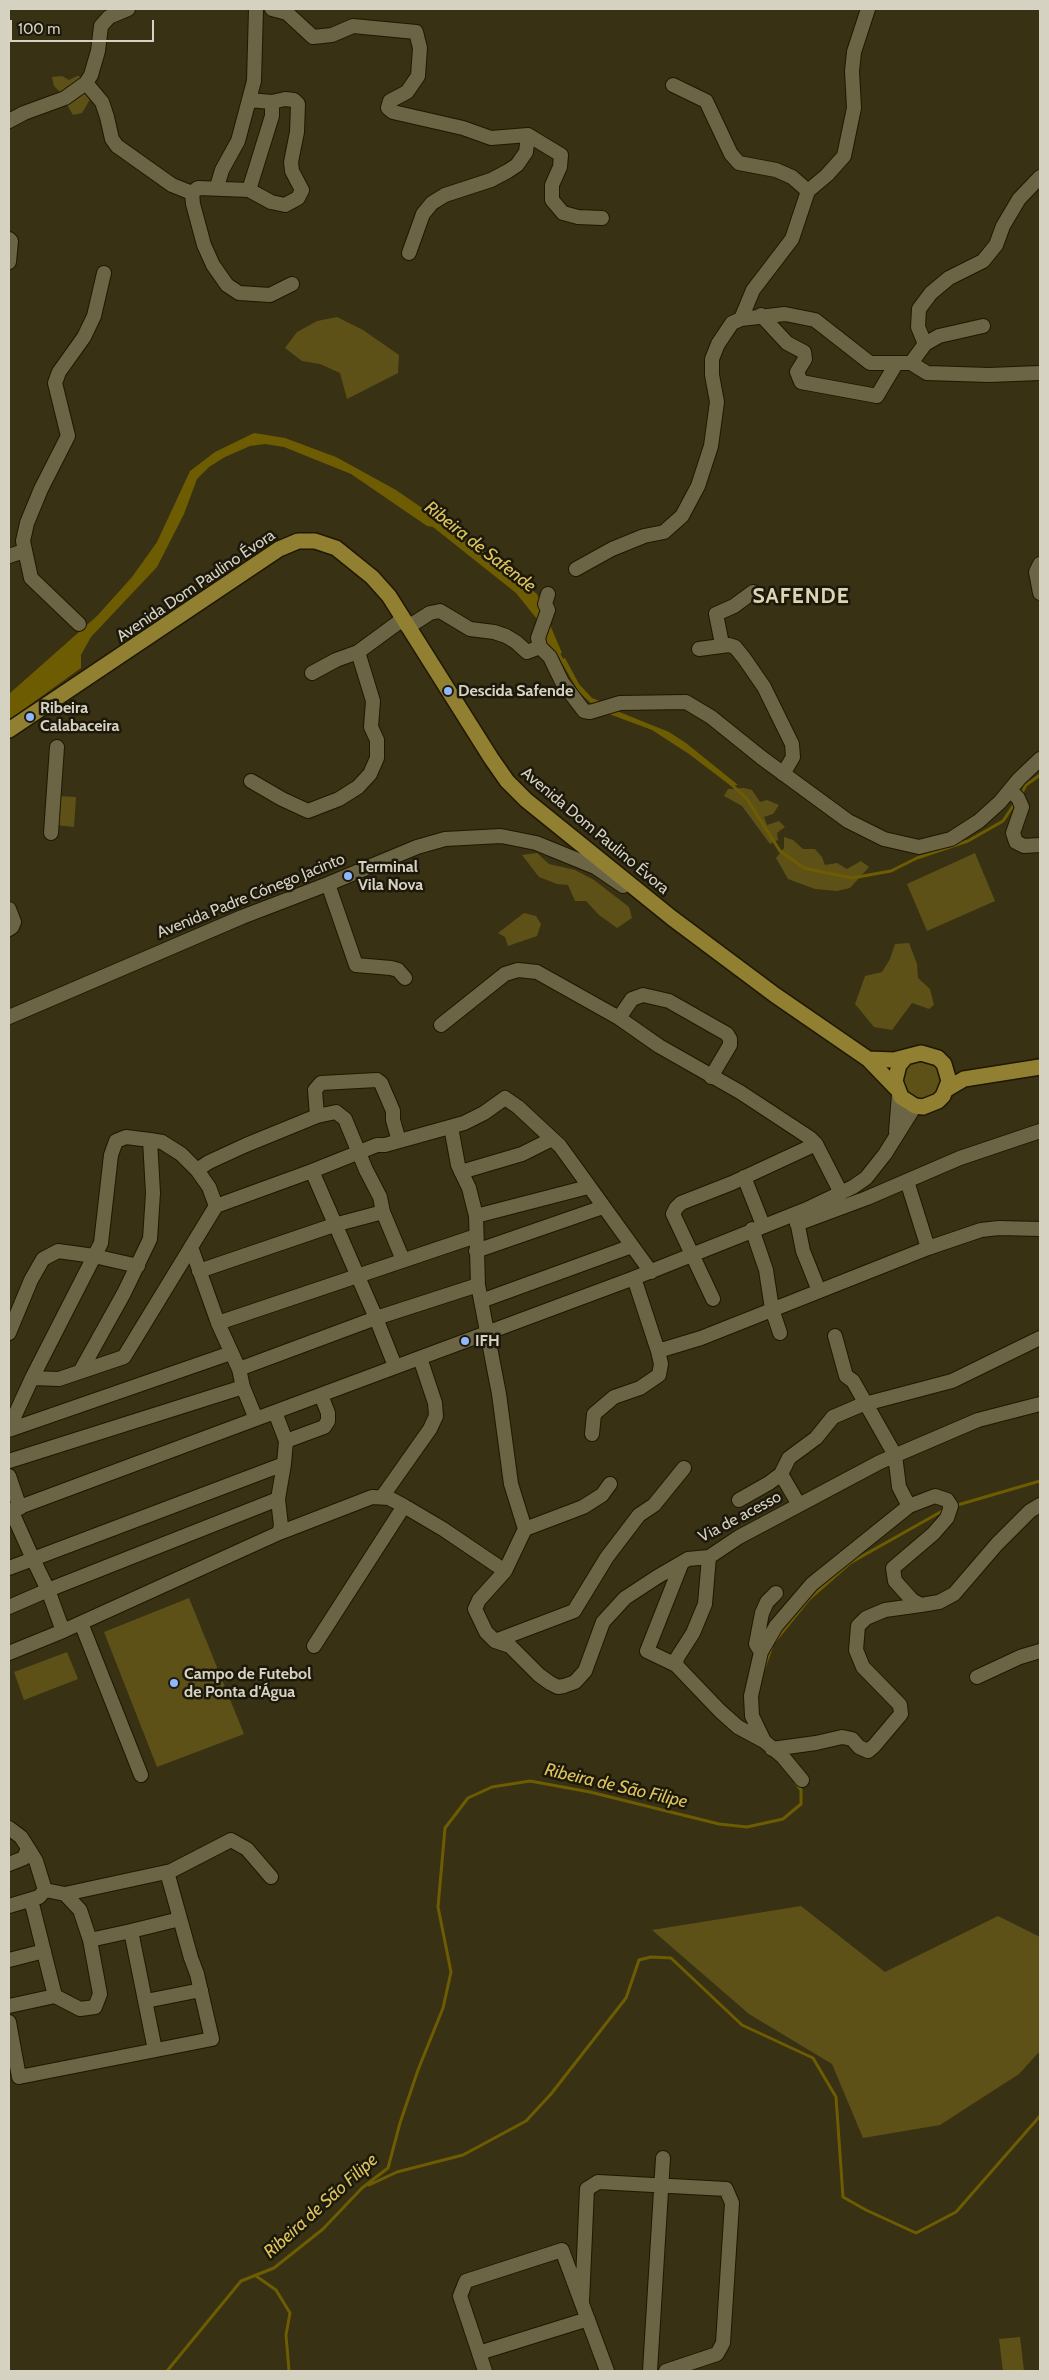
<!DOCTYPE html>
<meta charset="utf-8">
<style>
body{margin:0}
#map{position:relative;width:1049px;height:2380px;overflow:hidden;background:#383113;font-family:Cabin,sans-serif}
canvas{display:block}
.frame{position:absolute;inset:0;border:10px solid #d6d2c1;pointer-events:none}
.scale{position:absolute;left:10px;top:20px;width:144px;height:22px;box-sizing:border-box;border:2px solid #d6d2c1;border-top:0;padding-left:6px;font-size:15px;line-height:18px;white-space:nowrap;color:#d6d2c1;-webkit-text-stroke:4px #1c190c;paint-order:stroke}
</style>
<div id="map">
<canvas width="1049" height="2380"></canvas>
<div class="frame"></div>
<div class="scale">100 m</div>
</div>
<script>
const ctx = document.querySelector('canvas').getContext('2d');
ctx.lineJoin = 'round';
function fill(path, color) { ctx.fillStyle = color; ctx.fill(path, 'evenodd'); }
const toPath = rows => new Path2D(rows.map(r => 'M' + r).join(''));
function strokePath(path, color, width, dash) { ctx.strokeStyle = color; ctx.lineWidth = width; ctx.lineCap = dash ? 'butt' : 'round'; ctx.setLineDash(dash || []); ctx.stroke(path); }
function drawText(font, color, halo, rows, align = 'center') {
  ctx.font = font + ' Cabin,sans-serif'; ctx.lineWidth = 5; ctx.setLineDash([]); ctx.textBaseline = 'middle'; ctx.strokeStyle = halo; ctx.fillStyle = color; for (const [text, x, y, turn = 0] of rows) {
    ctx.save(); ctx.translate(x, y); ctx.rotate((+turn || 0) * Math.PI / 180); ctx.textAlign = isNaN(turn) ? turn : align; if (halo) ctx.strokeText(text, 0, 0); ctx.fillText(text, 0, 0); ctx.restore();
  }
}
const green = toPath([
 [62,76,69,80,77,76,89,78,92,96,82,113,73,115,59,91,54,86,52,77],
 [337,317,363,330,399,355,398,373,347,399,340,373,320,364,302,361,285,348,297,332,317,321],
 [744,788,752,790,760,802,767,800,779,805,773,814,764,817,767,825,779,821,785,827,777,833,778,840,770,844,742,806,724,796,728,789],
 [59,796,76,797,74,827,56,825],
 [784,837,793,840,803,849,815,849,822,857,825,865,837,863,847,869,861,861,869,867,850,888,837,891,815,889,788,879,776,858,784,848],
 [537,853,549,864,575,870,594,880,629,907,632,918,617,928,599,915,586,901,575,901,568,885,557,884,539,877,522,855],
 [975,853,995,901,927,931,907,884],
 [524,913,536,916,541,924,537,936,508,946,505,937,498,933],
 [909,943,917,964,918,978,930,989,934,1005,929,1009,912,1003,892,1030,874,1027,855,1004,865,976,882,972,890,959,895,944],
 [921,1059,934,1064,939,1070,941,1084,934,1097,920,1102,907,1097,901,1073,909,1062],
 [189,1598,244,1734,157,1767,104,1632],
 [67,1652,78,1679,24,1700,14,1672],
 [801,1906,885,1972,998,1916,1040,1937,1040,2051,1019,2074,940,2125,863,2138,832,2064,749,2014,652,1930],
 [1020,2337,1024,2371,1003,2371,999,2339]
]);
const water = toPath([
 [254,433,285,438,336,457,396,490,470,541,537,594,562,653,553,657,547,647,545,629,516,593,433,527,427,526,351,474,284,447,265,444,250,446,225,457,209,467,197,479,184,514,157,567,91,637,81,655,81,668,9,720,9,694,97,616,132,577,157,542,190,471,215,452],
 [565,658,579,684,592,698,605,703,595,707,579,692,560,660],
 [607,707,669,732,686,743,738,785,731,786,689,754,652,730,601,711]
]);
const stream = toPath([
 [557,651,564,663],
 [731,784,747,799,780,851,804,868,852,878,891,871,917,858,968,841,1003,821,1015,803],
 [1020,796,1026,785,1040,775],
 [954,1506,1040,1481],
 [775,1641,809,1599,850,1563,944,1510],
 [763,1671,772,1646],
 [369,2185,397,2172,463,2155,526,2121,551,2094,626,1998,639,1960,651,1957,671,1958,742,2025,813,2058,836,2097,843,2197,866,2210,916,2233,956,2212,1040,2116],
 [256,2276,276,2290,290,2313,286,2335,289,2371],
 [167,2371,241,2281,274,2268,323,2229,362,2188,388,2168,400,2123,418,2070,443,2008,451,1972,438,1907,445,1828,468,1798,492,1787,530,1781,590,1792,719,1824,747,1827,783,1819,801,1804,801,1790,795,1782]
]);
const minor = toPath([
 [272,9,287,13,313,37,332,35,353,26,416,32,420,48,418,76,407,92,390,101,388,108,393,112,463,128,491,138,528,135,561,155,560,167,552,185,552,200,563,213,578,217,602,218],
 [86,83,102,102,107,117,112,139,117,146,172,185,192,193],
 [673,85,706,101,731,154,739,163,776,170,792,177,808,191],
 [249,100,272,102,285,99,294,100,298,104,297,132,291,162,292,171,302,190,298,198,285,205,271,202,249,190,198,188,192,193,193,204,204,245,213,265,227,285,239,293,270,295,292,284],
 [9,121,24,113,65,98,86,83,91,75,98,51,101,26,109,17,128,9],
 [217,187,222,170,238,141,254,81,256,9],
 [249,190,272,116,272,102],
 [9,239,11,241,9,262],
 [409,253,423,214,432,203,445,195,491,180,508,171,517,165,526,152,528,135],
 [761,315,787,343,804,352,805,359,797,372,801,382,877,396,896,364],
 [741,319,753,290,792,239,808,191,827,175,844,156,854,108,852,71,854,52,868,9],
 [925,344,918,327,919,309,931,293,949,278,983,261,996,245,1003,226,1019,199,1040,177],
 [911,363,925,344,939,336,983,326],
 [9,556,24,551],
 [1040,564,1036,572,1040,593],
 [576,569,612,549,644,536,664,532,682,516,698,486,711,446,717,402,712,375,712,359,718,344,732,323,741,319,785,314,815,320,870,363,911,363,927,373,989,375,1040,373],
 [548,594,545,604,548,610,538,638,540,647,550,657,562,682,584,711,590,712,620,703,686,702,711,717,762,758,848,821,884,839,919,847,951,839,979,821,1000,802,1019,779,1040,759],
 [79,624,31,578,23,541,27,523,41,489,68,436,55,383,59,372,84,337,94,316,104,273],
 [408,627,430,613,440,611,470,629,494,632,506,636,516,642,527,652,540,647],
 [722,644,716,614,734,606,753,592],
 [699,649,729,645,735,647,744,658,764,687,792,744,793,757,783,774],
 [312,673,336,660,358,652],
 [251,781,282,799,308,811,339,799,358,787,370,774,377,758,377,740,371,727,373,701,358,652,403,619],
 [1010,790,1018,798,1022,807,1013,833,1016,842,1024,846,1040,845],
 [51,833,57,747],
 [328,884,356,965,391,968,398,970,405,978],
 [9,909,14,922,12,927,9,929],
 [9,1017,242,917,328,884,417,847,445,839,501,836,536,843,595,867,623,886],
 [619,1018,632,999,643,995,669,1001,727,1034,730,1039,730,1045,711,1077],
 [441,1025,505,974,518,970,537,972,619,1018,659,1046,740,1092,810,1138,816,1144,841,1193],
 [317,1116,315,1090,321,1083,377,1080,381,1083,393,1111,393,1120,399,1141],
 [451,1127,458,1165,469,1188,476,1216,478,1285,499,1394,511,1484,525,1529],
 [896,1132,899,1094],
 [197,1170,209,1162,246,1145,317,1116,336,1112,345,1119,366,1170,380,1197,383,1212,403,1260],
 [312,1171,377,1145,385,1145,464,1123,484,1113,505,1098,518,1107,560,1146,651,1272],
 [461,1172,522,1154,552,1139],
 [744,1177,763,1225],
 [907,1181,928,1248],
 [476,1216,588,1187],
 [796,1216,803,1251,819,1291],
 [797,1224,867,1198,960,1158,1040,1131],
 [752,1229,766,1270,772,1309,780,1333],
 [191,1247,218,1323],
 [476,1251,603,1207],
 [199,1271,334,1225,383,1212],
 [713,1299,673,1214,676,1208,681,1203,732,1183,816,1144],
 [481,1301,632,1246],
 [9,1333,31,1280,43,1259,58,1251,94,1256,138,1266],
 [835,1336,846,1376,853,1381,895,1455,899,1487,909,1506,935,1496,947,1500,951,1506,947,1518,933,1534,893,1568,895,1581,912,1600,921,1605,939,1602,954,1594,997,1544,1030,1511,1040,1505],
 [658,1351,701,1338,928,1248,981,1230,999,1228,1040,1229],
 [239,1369,376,1318,478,1285],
 [80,1372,124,1293,150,1239,153,1193,150,1140],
 [32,1378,101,1243,111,1155,116,1141,126,1137,150,1140,162,1142,181,1154,197,1170,209,1187,216,1206],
 [275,1412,286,1441,284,1464],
 [256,1419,243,1387,239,1369,218,1323,476,1236],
 [9,1428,32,1378,59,1379,124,1357,216,1206,312,1171,376,1318,395,1366],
 [9,1430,231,1353],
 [592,1434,594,1414,614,1397,640,1388,659,1375,661,1364,658,1351,634,1278],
 [286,1441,324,1427,328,1421,328,1413,321,1395],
 [9,1461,243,1387],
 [781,1474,799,1505],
 [9,1476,20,1508],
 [382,1497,430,1429,436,1416,435,1403,420,1358],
 [278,1499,281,1526,279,1533],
 [739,1500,769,1483,781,1474,789,1458,816,1438,833,1417,861,1405,952,1381,1040,1338],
 [9,1511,634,1278,807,1209,853,1187,866,1178,885,1154,915,1106],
 [525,1529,505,1571,479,1600,475,1609,486,1632,495,1641,510,1646,539,1675,550,1683,558,1687,564,1686,575,1682,585,1671,603,1622,625,1598,657,1577,688,1559,709,1557,739,1537,880,1462,978,1420,1040,1404],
 [525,1529,583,1507,602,1495,610,1484],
 [709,1557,705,1604,693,1633,677,1658,676,1665,720,1711,738,1727,764,1741,783,1757,802,1780],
 [9,1568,33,1559,284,1464,278,1499,48,1590,33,1559,11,1510],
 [9,1607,48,1590,63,1631],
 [81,1623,141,1775],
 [495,1641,574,1611,607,1557,639,1515,654,1505,684,1468],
 [314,1646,404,1506],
 [761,1652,776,1626,812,1584,909,1506],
 [9,1653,63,1631,279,1533,372,1497,389,1498,404,1506,443,1529,505,1571],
 [676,1665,647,1651,681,1565],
 [977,1677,1020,1657,1040,1651],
 [764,1741,752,1716,751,1696,761,1652,756,1644,762,1613,767,1602,776,1593],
 [772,1749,816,1743,842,1737,852,1739,859,1747,868,1751,874,1746,901,1714,900,1705,863,1667,856,1650,858,1626,866,1618,885,1610,921,1605],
 [9,1828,21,1837,28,1848,24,1858,9,1864],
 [45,1890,65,1894,80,1910,90,1940,131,1931,155,2050],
 [65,1894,171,1871,231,1840,247,1849,271,1877],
 [31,1900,55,1996],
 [9,1906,39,1897,45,1890,36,1861,28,1848],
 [131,1931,180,1919],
 [9,1960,44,1951],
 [146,2001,201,1990],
 [9,2006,55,1996,80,2009,95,2007,100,1994,90,1940],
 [9,2022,19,2077,212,2039,197,1974,191,1958,167,1872],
 [582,2302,587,2189,598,2182,726,2189,732,2203,723,2343,717,2354,666,2371],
 [479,2353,588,2319],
 [485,2371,460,2296,466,2281,562,2250,607,2371],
 [650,2371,663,2158]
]);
const major = toPath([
 [9,730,279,549,298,541,315,541,336,548,372,577,389,596,491,758,507,781,526,800,672,918,775,995,868,1059,896,1088],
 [868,1059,894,1060,921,1053,938,1058,944,1064,949,1081,943,1096,938,1101,923,1107,915,1106,901,1097,895,1081,899,1065,905,1058],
 [947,1089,964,1079,1040,1067]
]);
const markers = [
 [448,691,5,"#91b8fd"],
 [30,717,5,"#91b8fd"],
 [348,876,5,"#91b8fd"],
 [465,1341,5,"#91b8fd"],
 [174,1683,5,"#91b8fd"]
];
const streetNames = [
 ["Avenida Dom Paulino Évora",196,586,-34],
 ["Avenida Dom Paulino Évora",595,831,40],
 ["Avenida Padre Cónego Jacinto",251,896,-22],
 ["Via de acesso",740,1517,-28]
];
const poiNames = [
 ["Descida Safende",458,691],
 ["Ribeira",40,708],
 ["Calabaceira",40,726],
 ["Terminal",358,867],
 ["Vila Nova",358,885],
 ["IFH",475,1341],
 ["Campo de Futebol",184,1674],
 ["de Ponta d'Água",184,1692]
];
const waterNames = [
 ["Ribeira de Safende",480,547,38],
 ["Ribeira de São Filipe",616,1786,13],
 ["Ribeira de São Filipe",321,2206,-42]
];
const districtNames = [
 ["SAFENDE",801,597]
];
fill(green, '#5e5117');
fill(water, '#6d5c02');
strokePath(stream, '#6d5c02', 3);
strokePath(minor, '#1f1800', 16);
strokePath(major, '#1f1800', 18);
strokePath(minor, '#6b6445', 14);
strokePath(major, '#918032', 15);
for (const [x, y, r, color] of markers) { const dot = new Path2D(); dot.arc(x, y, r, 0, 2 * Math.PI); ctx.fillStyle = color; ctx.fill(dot); strokePath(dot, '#1c190c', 2); }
drawText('16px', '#d6d2c1', '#1c190c', streetNames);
drawText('bold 16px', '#d6d2c1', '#1c190c', poiNames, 'left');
drawText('italic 18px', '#dcc45b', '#1c190c', waterNames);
ctx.letterSpacing = '1px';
drawText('bold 21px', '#dcd4b2', '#1c190c', districtNames);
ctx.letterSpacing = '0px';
</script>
